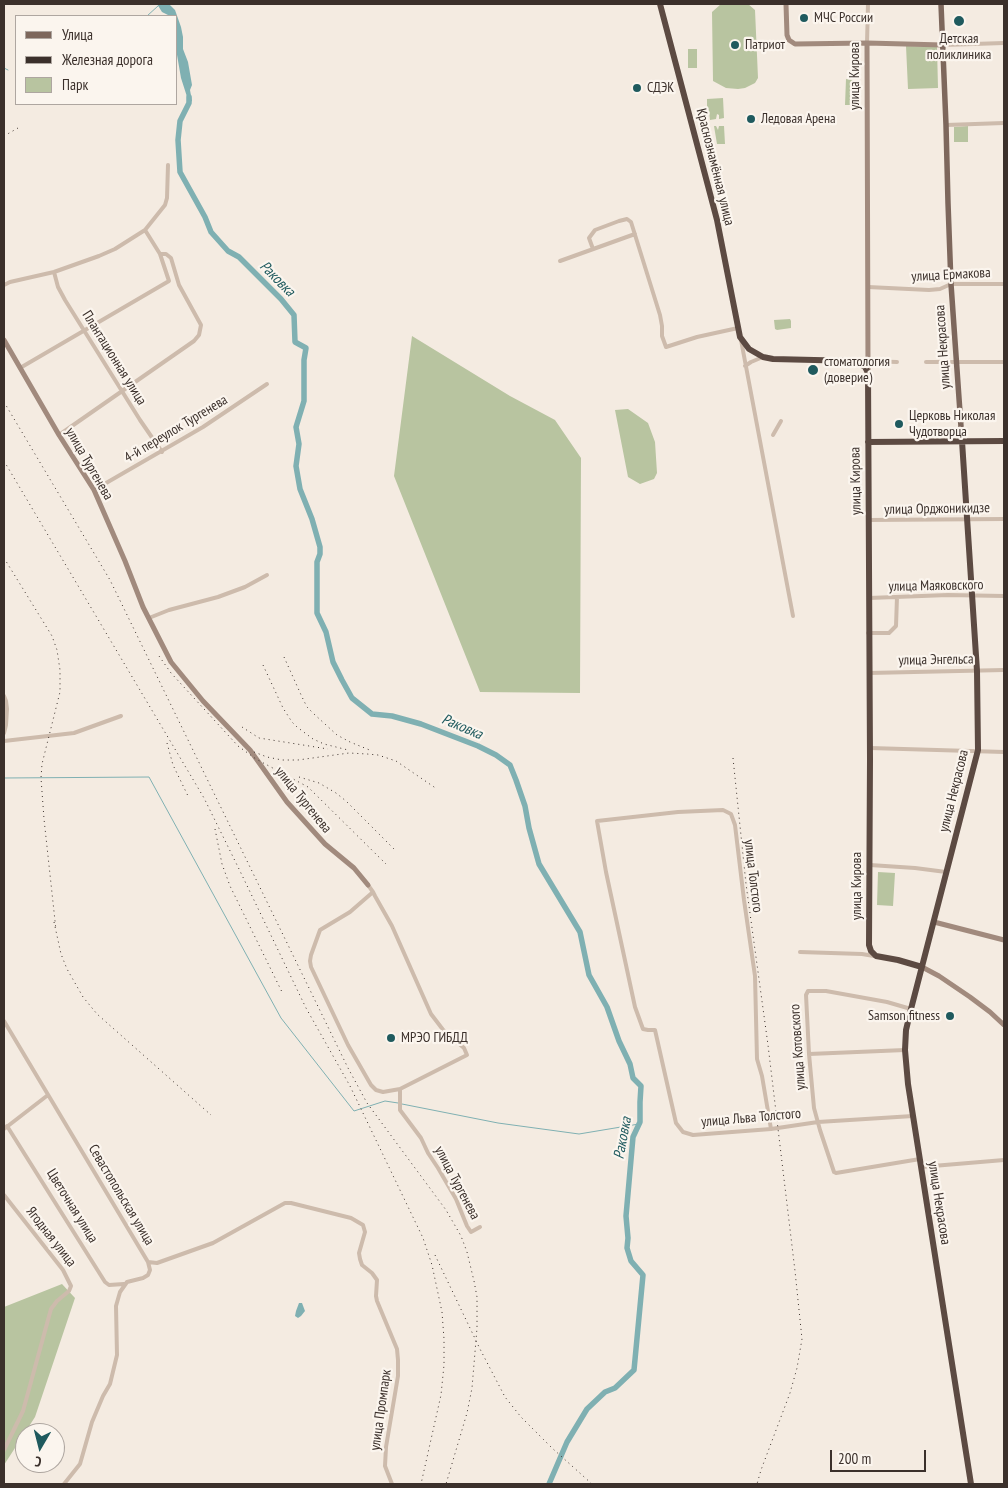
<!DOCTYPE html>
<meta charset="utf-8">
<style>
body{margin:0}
#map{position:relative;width:1008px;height:1488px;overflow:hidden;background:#f4ebe1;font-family:"PT Sans Narrow",sans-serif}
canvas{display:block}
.frame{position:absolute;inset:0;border:5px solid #3b302b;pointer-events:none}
.legend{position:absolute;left:15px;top:15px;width:162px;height:90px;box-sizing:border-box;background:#fbf5ee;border:1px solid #aea6a0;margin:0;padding:6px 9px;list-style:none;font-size:15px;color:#3b302b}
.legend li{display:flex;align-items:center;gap:10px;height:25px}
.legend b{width:25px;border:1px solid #aea6a0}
.north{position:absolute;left:15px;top:1423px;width:50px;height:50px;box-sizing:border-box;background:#fbf5ee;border:1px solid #aea6a0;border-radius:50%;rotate:188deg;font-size:14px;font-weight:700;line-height:20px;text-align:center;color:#3b302b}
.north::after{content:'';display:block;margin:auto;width:18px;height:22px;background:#1f5a5e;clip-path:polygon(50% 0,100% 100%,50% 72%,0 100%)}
.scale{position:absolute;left:830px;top:1450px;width:96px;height:22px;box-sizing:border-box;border:2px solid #3b302b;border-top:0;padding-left:6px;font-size:15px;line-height:18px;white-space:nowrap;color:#3b302b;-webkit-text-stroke:4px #fbf5ee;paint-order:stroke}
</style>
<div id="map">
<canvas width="1008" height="1488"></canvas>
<div class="frame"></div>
<ul class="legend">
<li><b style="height:6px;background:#7d675c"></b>Улица</li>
<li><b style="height:6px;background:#3b302b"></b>Железная дорога</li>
<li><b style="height:14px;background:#b8c4a0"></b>Парк</li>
</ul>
<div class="north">С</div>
<div class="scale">200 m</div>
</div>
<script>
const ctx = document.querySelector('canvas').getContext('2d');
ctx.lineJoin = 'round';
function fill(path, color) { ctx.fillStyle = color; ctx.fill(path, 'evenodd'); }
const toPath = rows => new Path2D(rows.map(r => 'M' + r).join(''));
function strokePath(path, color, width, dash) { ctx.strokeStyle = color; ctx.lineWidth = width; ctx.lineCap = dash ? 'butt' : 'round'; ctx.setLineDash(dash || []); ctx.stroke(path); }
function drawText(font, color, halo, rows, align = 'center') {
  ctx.font = font + ' "PT Sans Narrow",sans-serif'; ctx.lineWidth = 4.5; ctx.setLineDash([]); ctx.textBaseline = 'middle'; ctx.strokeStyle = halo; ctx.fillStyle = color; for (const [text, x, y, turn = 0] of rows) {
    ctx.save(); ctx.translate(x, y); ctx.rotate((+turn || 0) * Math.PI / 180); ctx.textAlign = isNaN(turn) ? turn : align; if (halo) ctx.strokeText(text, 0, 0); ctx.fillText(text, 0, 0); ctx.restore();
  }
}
const green = toPath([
 [721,4,748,4,755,10,758,78,755,83,745,88,738,89,726,88,713,81,712,12],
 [906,46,937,47,938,88,908,89],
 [688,49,697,49,697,68,688,68],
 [846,79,853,80,851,105,845,105],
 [723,98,724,118,719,119,719,115,717,114,716,119,710,120,709,111,707,111,707,99],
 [714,126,716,126,718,130,719,126,724,126,725,144,717,144],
 [968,126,968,142,954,142,954,127],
 [790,319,791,321,791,328,777,330,775,329,774,320],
 [412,336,510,396,555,420,581,458,580,693,480,692,394,476],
 [628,409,648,423,655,442,657,473,654,479,640,484,628,477,615,410],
 [878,872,895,873,893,906,877,905],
 [62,1284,75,1298,35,1417,4,1465,4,1307]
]);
const water = toPath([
 [157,4,169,4,175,10,181,27,183,37,183,49,188,62,192,85,190,90,192,101,189,103,181,78,176,49,176,16,168,16,168,15,162,12],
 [299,1303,302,1303,305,1311,301,1316,298,1318,295,1316,296,1311]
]);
const stream = toPath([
 [147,16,158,6],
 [4,68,8,70],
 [4,778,149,777,281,1018,354,1111,385,1101,398,1103],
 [402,1104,498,1123,579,1134,639,1124]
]);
const river = toPath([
 [189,97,189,103,180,121,178,140,180,172,205,217,211,232,228,251,239,257,281,299,294,315,295,342,306,348,304,360,304,401,296,427,299,444,296,466,300,489,312,519,320,547,320,554,317,562,317,613,326,632,333,662,342,680,352,698,372,714,392,716,421,724,478,746,496,755,510,765,516,780,525,806,529,828,539,864,580,932,589,975,607,1007,619,1041,630,1064,633,1078,641,1086,640,1102,640,1122,633,1137,626,1216,628,1238,627,1248,631,1261,643,1275,634,1370,615,1388,605,1392,587,1409,567,1442,549,1484]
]);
const street = toPath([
 [867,43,868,4],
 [943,45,1004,43],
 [946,125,1004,123],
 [593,249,589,238,595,230,619,221,627,219,631,222,660,315,662,326,662,336,666,347,697,337,738,328],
 [560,261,635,234],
 [54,272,58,287,65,300,140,420,162,452],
 [4,285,10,282,54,272,99,256,115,249,145,230,165,205,167,198,168,165],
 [868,287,929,290,940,289,951,284,1004,284],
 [741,340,793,616],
 [868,361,897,362],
 [926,362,1004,362],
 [745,366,751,362,763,357],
 [20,368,169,281,160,254],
 [59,435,194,341,199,335,201,325,179,285,171,258,166,254,160,254,145,230],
 [773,435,781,421],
 [94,490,203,427,267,384],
 [869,520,1004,519],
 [869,598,948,595,1004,596],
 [149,618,169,610,218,597,245,587,267,575],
 [868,633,889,633,896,626,897,597],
 [869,673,1004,670],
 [4,696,6,701,7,709,6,725,4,733],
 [4,741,74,733,121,716],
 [870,748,1004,752],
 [870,865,915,868,946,872],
 [368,885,373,892,375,896,392,926,431,1014,444,1031,464,1048,467,1055,400,1089,383,1092,376,1090,371,1085,348,1045,311,967,310,961,311,955,320,930,350,912,373,892],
 [800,952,862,954,874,956],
 [911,1009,887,1002,826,991,808,991,806,995,809,1054,814,1108,820,1130,834,1172,836,1173,920,1159],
 [4,1021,148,1262,157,1263,213,1243,285,1203,291,1203,351,1218,363,1225,365,1232,359,1253,360,1259,362,1265,372,1273,377,1280,376,1296,377,1301,397,1349,398,1360,398,1376,386,1447,385,1466,392,1484],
 [809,1054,905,1050],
 [400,1089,400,1110,421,1138,428,1153,438,1168,456,1199,467,1226,471,1232,480,1227],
 [7,1126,105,1282,109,1285,124,1284],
 [4,1129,48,1095],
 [771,1129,762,1076,757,1059,755,976,744,900,735,825,731,814,723,810,678,812,597,821,606,872,635,1007,643,1029,648,1030,655,1030,676,1123,683,1132,693,1135,771,1129,818,1122,913,1116],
 [921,1167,1004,1160],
 [4,1195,63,1270,71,1286,69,1291,57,1301,51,1309,23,1411,4,1450],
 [64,1484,80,1464,92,1422,103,1396,110,1384,117,1355,116,1306,120,1292,127,1282,143,1278,148,1275,150,1270,148,1262]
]);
const secondary = toPath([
 [786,4,787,35,789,40,795,44,867,43,943,45],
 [867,43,868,372],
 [4,340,59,435,94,490,125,561,143,607,171,662,203,701,250,750,287,802,325,844,354,868,368,885],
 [934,922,1004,940],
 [922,967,939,976,970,997,990,1012,1004,1025]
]);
const primary = toPath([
 [941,4,946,125,948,203,951,284,962,441]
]);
const highway = toPath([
 [660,4,717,220,740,337,749,349,763,357,773,359,856,361,865,367,868,373,870,759,869,945,871,951,876,956,898,960,922,967],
 [962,441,977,671,978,750,911,1009,906,1030,905,1050,908,1084,971,1484],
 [868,442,1004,441]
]);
const rail = toPath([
 [4,136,18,128],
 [4,402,110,580,348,1068,367,1103,446,1210,461,1236,467,1252,474,1281,477,1297,477,1328,472,1388,467,1413,446,1484],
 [4,461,204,798,239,869,306,1008,350,1086,423,1238,432,1265,442,1312,444,1339,444,1365,441,1395,421,1484],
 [4,558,52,636,57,650,60,670,60,692,42,764,41,778,44,819,56,930],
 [159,656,171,673,238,746,256,759,308,787,386,864],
 [284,657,302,697,307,707,314,714,337,735,350,742,372,751],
 [263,665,283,708,292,722,297,727,313,739,324,744,348,750],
 [242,727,259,738,328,749],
 [167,743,173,765,188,796],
 [254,752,267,757,282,760,298,760,349,753,367,754,378,755,396,761,437,789],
 [733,758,746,884,768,1045,795,1271,802,1339,797,1368,790,1393,761,1470,757,1484],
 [299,777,319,783,336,793,346,801,395,850],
 [215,829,222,864,230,886,282,992],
 [54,922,61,954,67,969,83,997,97,1014,211,1115],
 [435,1255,480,1349,505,1397,521,1417,552,1448,592,1484]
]);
const markers = [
 [804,18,5,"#1f5a5e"],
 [959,21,6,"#1f5a5e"],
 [735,45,5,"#1f5a5e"],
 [637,88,5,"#1f5a5e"],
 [751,119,5,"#1f5a5e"],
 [813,370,6,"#1f5a5e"],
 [899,424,5,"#1f5a5e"],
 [950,1016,5,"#1f5a5e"],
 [391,1038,5,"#1f5a5e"]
];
const poiNames = [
 ["МЧС России",814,18],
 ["Детская",959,39,"center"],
 ["поликлиника",959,55,"center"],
 ["Патриот",745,45],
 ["СДЭК",647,88],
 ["Ледовая Арена",761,119],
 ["стоматология",824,362],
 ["(доверие)",824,378],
 ["Церковь Николая",909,416],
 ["Чудотворца",909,432],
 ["Samson fitness",940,1016,"right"],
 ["МРЭО ГИБДД",401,1038]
];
const streetNames = [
 ["улица Кирова",855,76,-90],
 ["Краснознамённая улица",715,167,76],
 ["улица Ермакова",951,275,-3],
 ["улица Некрасова",943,347,-94],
 ["Плантационная улица",114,358,58],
 ["4-й переулок Тургенева",176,429,-31],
 ["улица Тургенева",89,464,60],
 ["улица Кирова",856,481,-91],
 ["улица Орджоникидзе",937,509,-1],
 ["улица Маяковского",936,586,-1],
 ["улица Энгельса",936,660,-1],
 ["улица Некрасова",954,791,-76],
 ["улица Тургенева",303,800,51],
 ["улица Толстого",753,876,83],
 ["улица Кирова",857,886,-90],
 ["улица Котовского",798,1047,-94],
 ["улица Льва Толстого",751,1118,-5],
 ["улица Тургенева",457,1183,62],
 ["Севастопольская улица",121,1195,59],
 ["улица Некрасова",939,1203,81],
 ["Цветочная улица",72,1206,58],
 ["Ягодная улица",51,1237,52],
 ["улица Промпарк",381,1410,-82]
];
const waterNames = [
 ["Раковка",277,279,45],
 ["Раковка",462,727,23],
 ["Раковка",623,1138,-79]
];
fill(green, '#b8c4a0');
fill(water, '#7fb0b2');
strokePath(stream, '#7fb0b2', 1);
strokePath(river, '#7fb0b2', 5.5);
strokePath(street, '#cdbbac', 4);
strokePath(secondary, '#a18a7d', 5);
strokePath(primary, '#7d675c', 5.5);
strokePath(highway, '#5c4a42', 6);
strokePath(rail, '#3b302b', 1, [1, 4]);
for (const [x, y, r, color] of markers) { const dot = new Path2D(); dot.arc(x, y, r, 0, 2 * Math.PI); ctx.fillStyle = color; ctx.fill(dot); strokePath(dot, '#fbf5ee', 2); }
drawText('14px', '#3b302b', '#fbf5ee', poiNames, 'left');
drawText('14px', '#3b302b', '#fbf5ee', streetNames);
drawText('italic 15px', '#1f5a5e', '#fbf5ee', waterNames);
</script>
